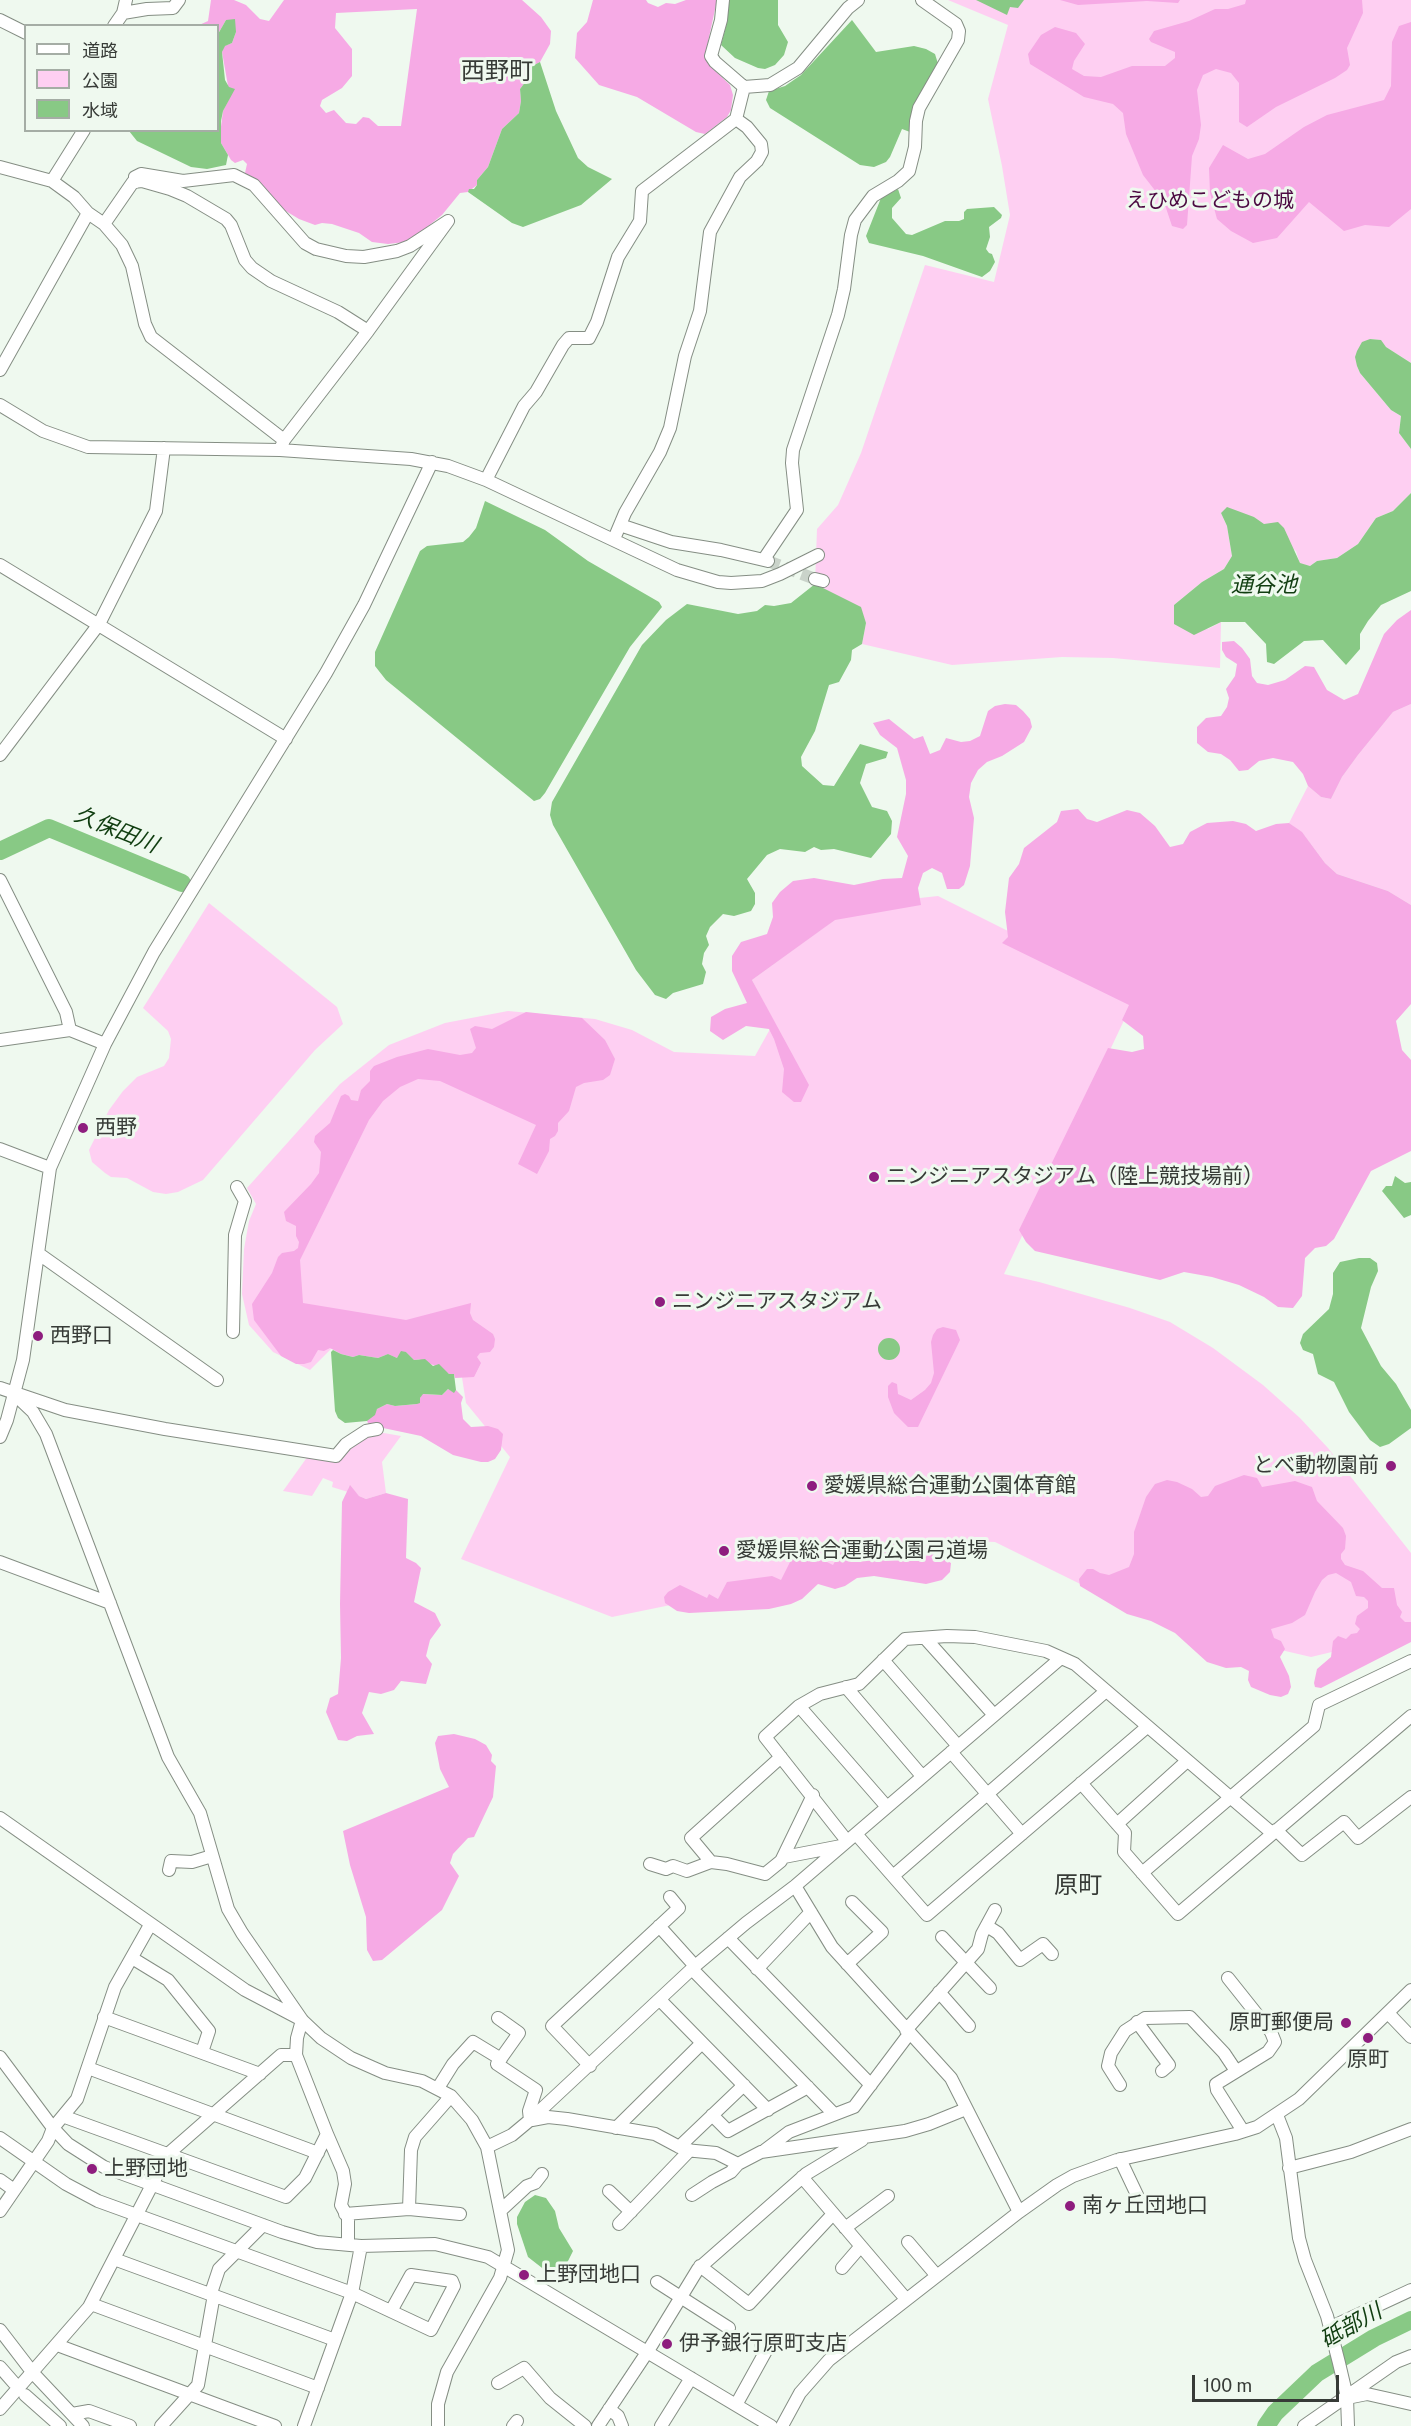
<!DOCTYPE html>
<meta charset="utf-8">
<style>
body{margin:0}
#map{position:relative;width:1411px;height:2426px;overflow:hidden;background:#eff9ef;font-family:"Public Sans","Noto Sans JP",sans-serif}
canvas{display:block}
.legend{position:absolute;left:24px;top:24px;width:195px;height:108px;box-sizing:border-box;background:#eff9ef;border:2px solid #a5ada5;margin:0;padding:8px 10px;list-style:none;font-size:18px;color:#373b37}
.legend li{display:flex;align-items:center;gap:12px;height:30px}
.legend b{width:30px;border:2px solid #a5ada5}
.scale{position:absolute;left:1192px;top:2375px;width:147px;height:27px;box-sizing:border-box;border:3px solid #373b37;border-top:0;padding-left:8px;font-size:18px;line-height:21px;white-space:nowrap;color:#373b37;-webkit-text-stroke:4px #eff9ef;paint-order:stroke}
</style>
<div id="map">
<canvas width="1411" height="2426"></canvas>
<ul class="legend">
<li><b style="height:8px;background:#fff"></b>道路</li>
<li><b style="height:16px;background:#fecff2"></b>公園</li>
<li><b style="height:16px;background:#88c985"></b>水域</li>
</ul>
<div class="scale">100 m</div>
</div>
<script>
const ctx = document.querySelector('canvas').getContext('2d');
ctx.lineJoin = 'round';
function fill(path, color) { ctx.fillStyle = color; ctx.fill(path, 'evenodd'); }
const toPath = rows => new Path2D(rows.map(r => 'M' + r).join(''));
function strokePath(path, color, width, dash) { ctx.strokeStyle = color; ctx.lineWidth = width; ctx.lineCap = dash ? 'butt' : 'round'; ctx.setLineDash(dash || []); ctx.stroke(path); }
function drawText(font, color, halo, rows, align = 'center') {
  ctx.font = font + ' "Public Sans","Noto Sans JP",sans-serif'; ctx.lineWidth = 6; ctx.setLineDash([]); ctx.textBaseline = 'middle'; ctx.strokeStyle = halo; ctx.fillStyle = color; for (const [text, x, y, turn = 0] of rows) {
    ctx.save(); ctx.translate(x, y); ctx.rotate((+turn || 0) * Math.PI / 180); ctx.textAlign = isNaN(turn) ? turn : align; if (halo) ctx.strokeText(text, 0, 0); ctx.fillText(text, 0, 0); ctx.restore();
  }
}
const green = toPath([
 [948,0,1411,0,1411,363,1386,347,1380,340,1370,339,1357,366,1360,373,1391,410,1401,416,1399,433,1411,449,1411,493,1393,511,1376,518,1358,544,1337,558,1317,561,1310,566,1300,564,1296,551,1254,517,1221,513,1227,526,1232,556,1224,569,1202,582,1174,605,1174,613,1208,629,1221,622,1220,668,1113,658,1062,657,952,665,862,644,866,623,815,584,817,529,838,505,861,453,925,265,994,282,1010,215,1002,166,988,99,1008,25],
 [1411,704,1411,905,1388,891,1337,874,1325,863,1304,835,1289,823,1308,786,1321,797,1331,799,1342,777,1358,755,1393,712],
 [938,896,1136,995,1004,1274,1039,1282,1130,1308,1170,1322,1213,1348,1263,1385,1300,1418,1328,1448,1411,1553,1411,1633,1311,1657,1251,1643,1194,1640,995,1542,941,1540,925,1570,862,1540,838,1577,791,1585,742,1603,695,1600,612,1617,461,1559,510,1457,466,1403,461,1371,335,1345,310,1370,273,1352,249,1325,242,1294,244,1249,249,1221,256,1204,247,1188,340,1084,389,1045,445,1023,508,1011,595,1019,632,1030,674,1052,755,1056,774,1022,752,980,829,924,838,907],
 [209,903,337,1007,343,1024,315,1050,203,1180,178,1192,166,1194,153,1192,127,1178,111,1177,105,1173,92,1162,89,1150,109,1110,123,1091,137,1077,164,1066,169,1058,171,1039,168,1031,143,1008],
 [384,1433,401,1436,382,1462,386,1493,366,1499,359,1496,349,1486,348,1492,332,1487,333,1482,323,1478,312,1496,283,1491,308,1456,335,1460,367,1434]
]);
const forest = toPath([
 [211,0,234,0,246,5,260,19,269,21,284,0,522,0,541,17,551,31,550,44,540,62,526,69,526,81,520,89,521,101,519,113,502,129,488,167,477,180,477,185,468,192,460,193,442,215,417,235,405,242,388,244,372,242,359,233,332,224,322,223,315,225,299,219,284,210,245,173,247,164,243,160,235,163,231,160,221,143,220,134,223,111,230,97,222,52,224,46,232,43,236,32,226,20,218,34,218,26,197,26,208,21],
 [417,9,401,126,378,126,369,118,363,117,356,124,346,123,334,110,326,113,320,106,322,100,342,88,352,76,352,49,335,28,336,13],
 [593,0,646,0,648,3,658,7,666,3,675,4,686,0,717,0,705,56,708,64,730,85,733,95,731,110,727,117,705,134,696,132,637,97,599,85,575,58,577,33,587,22],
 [1060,0,1180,0,1178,3,1147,1,1078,5],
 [1246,0,1362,0,1363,13,1347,48,1350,65,1347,70,1335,78,1276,107,1247,127,1239,122,1239,83,1231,73,1216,69,1203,75,1197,90,1201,125,1199,139,1192,156,1187,225,1183,229,1172,226,1164,202,1143,175,1126,134,1123,113,1113,104,1084,97,1030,64,1028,54,1041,35,1055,27,1076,33,1085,44,1074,61,1072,69,1084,76,1101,77,1132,66,1165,66,1175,58,1175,52,1151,42,1149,39,1154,31,1189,21,1215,9,1228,9,1245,4],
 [1411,22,1411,209,1389,227,1365,225,1344,231,1309,202,1277,238,1253,243,1231,231,1217,219,1210,193,1209,168,1223,145,1248,159,1265,154,1304,127,1327,115,1384,100,1391,86,1392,42,1399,26],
 [1411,610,1411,704,1393,712,1358,755,1342,777,1331,799,1321,797,1308,786,1303,774,1293,762,1273,758,1259,761,1248,770,1239,771,1230,760,1221,754,1208,752,1197,743,1197,727,1206,718,1221,716,1227,707,1229,698,1226,689,1235,676,1237,664,1226,657,1222,650,1222,642,1234,641,1242,648,1250,659,1252,676,1257,683,1268,685,1285,680,1305,666,1314,667,1327,690,1344,700,1358,694,1384,634,1397,620],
 [1005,704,1016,705,1023,711,1030,719,1032,727,1024,742,1002,756,987,762,978,770,971,783,969,797,974,818,970,866,964,885,959,889,947,889,942,873,932,868,923,873,918,888,921,905,835,920,752,980,809,1085,801,1102,794,1102,782,1092,784,1069,774,1039,769,1029,746,1026,723,1040,710,1031,711,1017,725,1009,747,1003,732,971,732,956,741,942,767,934,773,917,772,903,780,892,793,881,814,878,854,885,883,879,902,878,908,856,897,837,906,794,906,780,897,748,880,735,873,723,889,719,914,739,923,736,930,754,940,750,946,738,961,742,970,741,980,736,988,711,995,706],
 [1078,809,1087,819,1097,822,1127,810,1140,813,1155,826,1170,847,1183,844,1190,832,1207,823,1233,821,1246,824,1256,831,1276,824,1289,823,1302,832,1325,863,1337,874,1388,891,1411,905,1411,1004,1396,1021,1402,1050,1411,1060,1411,1151,1371,1171,1334,1239,1326,1246,1315,1248,1305,1258,1302,1296,1293,1308,1278,1307,1264,1297,1239,1285,1212,1277,1184,1272,1160,1280,1035,1251,1026,1242,1019,1230,1108,1048,1132,1052,1144,1049,1143,1036,1122,1020,1129,1005,1002,943,1008,937,1005,912,1009,878,1019,864,1024,848,1057,822,1061,811],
 [526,1012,582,1018,605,1040,615,1059,610,1075,603,1080,584,1083,576,1087,569,1111,558,1123,558,1131,555,1136,550,1139,549,1151,537,1174,518,1164,536,1125,440,1081,418,1079,400,1087,383,1101,369,1120,300,1260,303,1303,406,1320,471,1303,470,1313,473,1320,493,1334,495,1339,494,1347,490,1352,480,1353,477,1357,481,1363,474,1377,455,1378,454,1374,449,1374,436,1366,419,1359,414,1360,406,1352,397,1358,388,1354,378,1358,359,1355,353,1357,341,1354,330,1348,324,1351,318,1350,311,1362,304,1364,296,1364,281,1356,254,1320,252,1304,272,1273,278,1257,282,1253,294,1251,298,1248,299,1242,296,1236,296,1226,286,1221,284,1212,311,1184,319,1173,321,1152,314,1142,315,1136,330,1123,341,1096,345,1094,349,1096,351,1100,358,1101,361,1090,370,1081,370,1071,374,1066,397,1057,428,1049,460,1055,472,1053,476,1048,470,1029,475,1026,492,1029],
 [943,1327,956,1330,960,1340,918,1427,908,1427,894,1413,888,1397,888,1386,892,1382,897,1384,898,1394,911,1400,925,1390,931,1383,934,1373,931,1342,933,1335,937,1329],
 [448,1389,454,1392,456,1390,463,1397,461,1403,463,1419,471,1427,488,1426,498,1429,503,1434,501,1450,495,1459,488,1462,481,1462,453,1455,421,1436,369,1425,367,1421,377,1409,387,1404,395,1406,417,1404,422,1394,442,1395],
 [1244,1475,1257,1478,1262,1487,1295,1481,1312,1487,1317,1501,1343,1528,1346,1536,1345,1549,1341,1554,1341,1559,1345,1565,1363,1571,1382,1588,1394,1588,1397,1605,1402,1612,1400,1617,1405,1622,1411,1622,1411,1642,1321,1688,1315,1687,1314,1683,1317,1669,1331,1657,1333,1641,1338,1636,1346,1639,1351,1634,1357,1633,1360,1629,1355,1624,1357,1616,1368,1608,1368,1601,1364,1597,1356,1596,1351,1582,1336,1573,1328,1575,1322,1580,1315,1592,1305,1615,1292,1623,1271,1629,1274,1638,1281,1641,1285,1649,1280,1657,1289,1676,1291,1687,1288,1694,1281,1697,1270,1695,1251,1687,1248,1680,1249,1671,1241,1667,1226,1668,1207,1662,1175,1633,1151,1621,1127,1614,1080,1586,1079,1579,1087,1569,1093,1569,1100,1573,1109,1575,1129,1567,1134,1554,1134,1532,1146,1497,1155,1484,1167,1480,1177,1482,1192,1489,1201,1497,1208,1496,1215,1486],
 [350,1485,359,1496,366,1499,386,1493,408,1499,406,1558,416,1563,421,1568,414,1602,435,1613,441,1625,430,1640,426,1656,432,1664,426,1684,401,1681,394,1690,381,1694,369,1692,362,1713,374,1734,357,1736,347,1741,338,1740,326,1712,330,1698,338,1694,341,1658,340,1604,342,1502],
 [899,1543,925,1557,933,1553,951,1563,950,1572,942,1580,926,1584,874,1576,857,1578,845,1586,835,1589,818,1584,802,1599,791,1604,769,1609,689,1613,677,1611,665,1603,664,1597,668,1592,680,1585,707,1598,709,1594,718,1599,727,1582,772,1576,781,1580,793,1556,811,1554,833,1565,839,1554,871,1546],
 [454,1734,475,1739,486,1745,492,1755,491,1761,496,1766,493,1797,474,1837,468,1838,453,1854,450,1863,459,1876,442,1910,382,1960,373,1961,367,1950,366,1917,350,1865,343,1831,449,1787,440,1769,435,1743,438,1736]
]);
const water = toPath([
 [728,0,778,0,778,25,788,42,784,55,775,65,765,69,758,68,735,58,721,45,726,26],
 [976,0,1024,0,1018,8,1010,7,1007,15],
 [235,19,236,32,232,43,225,46,222,52,225,80,229,87,235,89,223,111,221,121,221,143,228,155,226,165,207,169,191,167,137,141,129,131,218,130,218,34,226,20],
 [852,20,876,52,914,46,926,49,935,54,939,67,910,132,902,129,890,157,886,162,874,167,860,165,770,108,766,100,769,91,785,86,801,75],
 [540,62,556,111,578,158,588,167,612,179,581,205,523,227,512,223,468,192,469,189,474,189,477,185,477,180,488,167,502,129,519,113,521,101,520,89,526,81,526,69],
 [898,189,901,198,892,208,892,218,906,234,912,235,945,221,959,221,964,219,964,212,967,209,994,207,1002,215,1001,218,989,227,990,237,986,249,989,253,992,254,995,262,990,271,982,277,923,256,869,243,866,236,881,198],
 [1370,339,1381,340,1386,347,1411,363,1411,449,1399,433,1401,416,1391,410,1360,373,1357,366,1355,357,1357,351,1362,342],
 [1411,493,1411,591,1381,605,1368,621,1360,634,1360,649,1346,665,1323,640,1304,641,1274,664,1267,662,1266,644,1245,622,1221,622,1194,635,1174,624,1174,605,1202,582,1224,569,1232,556,1227,526,1221,513,1227,507,1254,517,1264,524,1278,522,1284,528,1300,563,1310,566,1317,561,1337,558,1358,544,1376,518,1393,511],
 [485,501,545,530,588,561,659,602,662,607,630,647,545,793,540,799,534,801,386,680,375,666,375,652,420,551,427,546,463,542,469,537,476,528],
 [815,584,861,607,866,623,862,644,852,650,851,660,839,682,829,685,815,731,801,757,802,766,823,785,834,786,860,744,888,752,886,758,866,764,860,783,872,807,887,811,892,821,891,834,871,858,834,849,821,850,814,847,805,852,780,849,767,855,747,879,755,893,755,904,751,911,734,916,723,914,710,927,706,936,709,945,704,953,702,964,706,972,703,984,673,993,666,999,655,995,636,970,553,825,550,815,552,802,642,645,666,620,687,604,738,614,757,611,765,605,774,606,791,603],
 [1395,1176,1405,1183,1411,1182,1411,1215,1404,1218,1382,1191,1386,1186,1392,1186],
 [1359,1258,1370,1258,1377,1263,1378,1271,1371,1287,1361,1328,1381,1366,1396,1384,1411,1410,1411,1428,1389,1444,1380,1447,1370,1440,1349,1412,1334,1382,1318,1374,1313,1354,1303,1350,1300,1343,1303,1334,1329,1309,1333,1294,1333,1273,1340,1262],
 '878 1349a11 11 0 1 1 22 0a11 11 0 1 1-22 0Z',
 [333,1350,341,1354,353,1357,359,1355,378,1358,388,1354,397,1358,401,1351,406,1352,414,1360,425,1359,433,1366,439,1364,449,1374,454,1374,456,1390,454,1393,448,1389,442,1395,423,1394,420,1398,420,1403,417,1404,395,1406,387,1404,377,1409,375,1415,367,1421,345,1423,338,1418,335,1411,331,1352],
 [535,2195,546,2198,555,2211,559,2228,573,2251,566,2265,553,2274,546,2271,528,2257,517,2224,517,2217,525,2202]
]);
const river = toPath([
 [0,851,49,828,182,883],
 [1266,2426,1275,2413,1317,2373,1374,2338,1411,2320]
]);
const minorTunnel = toPath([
 [768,561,815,579]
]);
const minor = toPath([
 [723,0,721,20,711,56,715,62,744,87],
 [123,13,147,9,173,8,179,0],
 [0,20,26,33],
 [114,26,123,13,126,0],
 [0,167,52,181,74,197,88,213,104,224,122,245,132,266,145,324,151,337,284,440],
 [52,181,84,130],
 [136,182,135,177,141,174,183,181,234,175,254,185,305,243,316,249,346,256,364,257,397,251,410,246,448,221,368,331,284,440,280,450],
 [104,224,133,182,142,181,170,189,187,196,226,219,231,225,245,260,252,268,271,281,338,312,368,331],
 [0,370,88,213],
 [0,405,43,431,88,447,280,450,411,459,448,466,486,480,677,570,718,582,731,583,762,581,780,574,818,555],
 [486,480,524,406,536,392,563,345,569,338,589,338,597,322,618,257,640,221,642,191,736,119,744,87,770,85,798,68,848,8,858,0],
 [620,525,671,542,721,550,768,561],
 [614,539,625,513,660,452,670,428,685,356,700,311,710,232,740,177,757,161,762,152,761,144,747,127,736,119],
 [764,559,797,510,792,463,793,450,838,315,844,289,851,235,855,220,873,196,898,181,909,171,915,147,916,121,919,108,958,40,959,31,956,24,922,0],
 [0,565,286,739],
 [815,579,823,581],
 [0,755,99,624,156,511,164,448],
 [0,880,66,1012,70,1030],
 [0,1040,70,1030,105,1044],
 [0,1149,50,1168],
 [39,1254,217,1380],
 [233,1332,235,1235,245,1201,237,1187],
 [0,1388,65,1410,165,1429,336,1456,346,1444,366,1431,377,1429],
 [14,1394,33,1412,46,1434,168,1757,200,1813,228,1909,242,1933,302,2020,321,2038,351,2058,385,2073,422,2081,451,2096,472,2120,487,2147,508,2250,500,2278,447,2372,438,2404,438,2426],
 [0,1437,7,1420,23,1360,50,1168,105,1044,154,952,326,673,364,605,432,462],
 [0,1562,110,1603],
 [925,1638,994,1715],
 [883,1660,958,1746],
 [846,1687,922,1776],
 [799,1706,887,1807],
 [951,1752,1022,1834],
 [1081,1783,1125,1833,1124,1852,1178,1914,1411,1716],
 [0,1818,245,1990,302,2020,297,2038,296,2055,281,2055,168,2154,89,2307,0,2409],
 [1117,1824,1187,1761],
 [1276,1830,1302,1855,1344,1822,1358,1838,1411,1797],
 [856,1834,927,1915,1147,1727],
 [847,1841,765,1737,799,1706,820,1694,859,1684,905,1639,947,1636,975,1637,1046,1651,1075,1664,1272,1833],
 [784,1857,841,1846],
 [711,1862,691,1838,781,1757],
 [650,1864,666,1869,673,1866,687,1871,711,1862,727,1864,765,1874,781,1861,813,1795],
 [169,1870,171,1861,192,1862,212,1856],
 [1142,1873,1314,1726,1319,1705,1411,1661],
 [893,1876,1106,1691],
 [795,1886,832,1947,951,2078,1019,2212],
 [659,1926,695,1966],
 [987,1926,998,1933,1020,1960,1043,1944,1052,1954],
 [942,1937,990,1988],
 [728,1938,871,2085],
 [132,1958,168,1980,209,2031,202,2052],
 [847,1964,882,1932,852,1902],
 [692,1969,834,2114],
 [757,1969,811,1912],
 [1228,1978,1271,2032,1275,2042,1268,2052,1216,2084,1217,2090,1243,2131],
 [939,1992,969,2026],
 [660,2000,768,2110],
 [1388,2013,1411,2037],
 [104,2017,260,2074],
 [498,2018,519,2033,497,2064,536,2090,529,2111,530,2120],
 [1137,2022,1169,2065,1162,2071],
 [906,2030,978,1949,982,1934,995,1910],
 [0,2057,53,2128,68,2144,104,2167,282,2232,317,2242,361,2246,435,2244,488,2257,771,2426],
 [590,2066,552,2026,679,1908,670,1897],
 [88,2068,318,2153],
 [1120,2085,1108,2066,1111,2053,1125,2031,1145,2018,1190,2017,1224,2053,1236,2071],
 [438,2088,453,2064,473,2042,501,2059],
 [712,2115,728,2131,808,2087],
 [1277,2115,1286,2138,1299,2238,1305,2260,1327,2316,1339,2363,1347,2397,1348,2426],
 [65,2117,286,2197,305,2178,327,2134,296,2055],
 [532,2120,548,2117,567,2119,655,2134,685,2150,716,2153,738,2164,761,2152,905,2131,929,2124,966,2109],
 [616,2128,702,2043],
 [327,2134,343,2171,345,2184,341,2205,348,2218,348,2245],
 [0,2138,66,2184,98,2201,352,2293,431,2330,454,2286,452,2281,411,2275,391,2311],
 [487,2147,512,2135,530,2120,695,1966,746,1923,795,1886,1061,1658],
 [679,2147,744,2085],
 [765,2150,789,2132,854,2107,909,2034],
 [1120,2159,1138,2197],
 [1289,2168,1351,2152,1411,2129],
 [802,2177,906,2299],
 [0,2180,14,2190],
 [609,2191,631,2212],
 [692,2195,712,2182,731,2172,738,2164],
 [409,2209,411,2150,415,2137,451,2096],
 [0,2211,48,2141,53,2128,77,2099,115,1987,150,1925],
 [500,2211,527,2186,535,2183,542,2174],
 [345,2214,409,2209,460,2214],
 [619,2224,690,2150],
 [845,2228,888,2196],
 [908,2242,937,2276],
 [114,2259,335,2340],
 [700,2266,749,2304,833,2214],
 [842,2268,861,2246],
 [657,2282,729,2328],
 [91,2304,318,2388],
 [1329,2328,1411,2290],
 [0,2330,33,2373,83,2426],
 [57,2345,275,2426],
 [0,2367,14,2383],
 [498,2383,524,2368,550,2398,585,2426],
 [25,2395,60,2426],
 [1352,2397,1367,2394,1411,2404],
 [736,2405,767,2349,761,2345],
 [609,2409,618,2416,622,2426],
 [72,2414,89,2411,130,2426],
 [161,2426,198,2385,213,2300,212,2290,219,2269,263,2225],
 [304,2426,352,2293,361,2246],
 [513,2426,517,2421],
 [598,2426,648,2351,698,2269,806,2174,862,2140],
 [661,2426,691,2378],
 [782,2426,800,2393,829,2360,1019,2212,1057,2185,1073,2176,1117,2160,1235,2134,1257,2127,1299,2099,1411,1990],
 [1304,2426,1396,2362,1411,2356]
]);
const markers = [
 [83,1128,6,"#8e1d7e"],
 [874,1177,6,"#8e1d7e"],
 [660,1302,6,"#8e1d7e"],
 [38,1336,6,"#8e1d7e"],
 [1391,1466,6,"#8e1d7e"],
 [812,1486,6,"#8e1d7e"],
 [724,1551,6,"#8e1d7e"],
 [1346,2023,6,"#8e1d7e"],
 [1368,2038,6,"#8e1d7e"],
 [92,2169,6,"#8e1d7e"],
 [1070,2206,6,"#8e1d7e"],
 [524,2275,6,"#8e1d7e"],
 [667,2344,6,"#8e1d7e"]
];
const parkNames = [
 ["えひめこどもの城",1210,201]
];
const poiNames = [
 ["西野",95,1128],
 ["ニンジニアスタジアム（陸上競技場前）",886,1177],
 ["ニンジニアスタジアム",672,1302],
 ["西野口",50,1336],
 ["とべ動物園前",1379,1466,"right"],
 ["愛媛県総合運動公園体育館",824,1486],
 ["愛媛県総合運動公園弓道場",736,1551],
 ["原町郵便局",1334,2023,"right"],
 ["原町",1368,2060,"center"],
 ["上野団地",104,2169],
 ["南ヶ丘団地口",1082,2206],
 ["上野団地口",536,2275],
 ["伊予銀行原町支店",679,2344]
];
const waterNames = [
 ["通谷池",1264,585],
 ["久保田川",116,830,22],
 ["砥部川",1351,2326,-29]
];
const quarterNames = [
 ["西野町",497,72],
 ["原町",1078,1886]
];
fill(green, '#fecff2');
fill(forest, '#f6aae5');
fill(water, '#88c985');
strokePath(river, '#88c985', 18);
strokePath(minorTunnel, '#cad3ca', 12, [12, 6]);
strokePath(minor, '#858e84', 14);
strokePath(minor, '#fff', 12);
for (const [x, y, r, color] of markers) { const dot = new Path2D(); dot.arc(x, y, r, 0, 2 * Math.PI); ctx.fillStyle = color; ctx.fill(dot); strokePath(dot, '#eff9ef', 2); }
drawText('21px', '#4c0a42', '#eff9ef', parkNames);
drawText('21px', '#373b37', '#eff9ef', poiNames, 'left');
drawText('italic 22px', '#103d10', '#eff9ef', waterNames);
drawText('24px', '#373b37', '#eff9ef', quarterNames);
</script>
